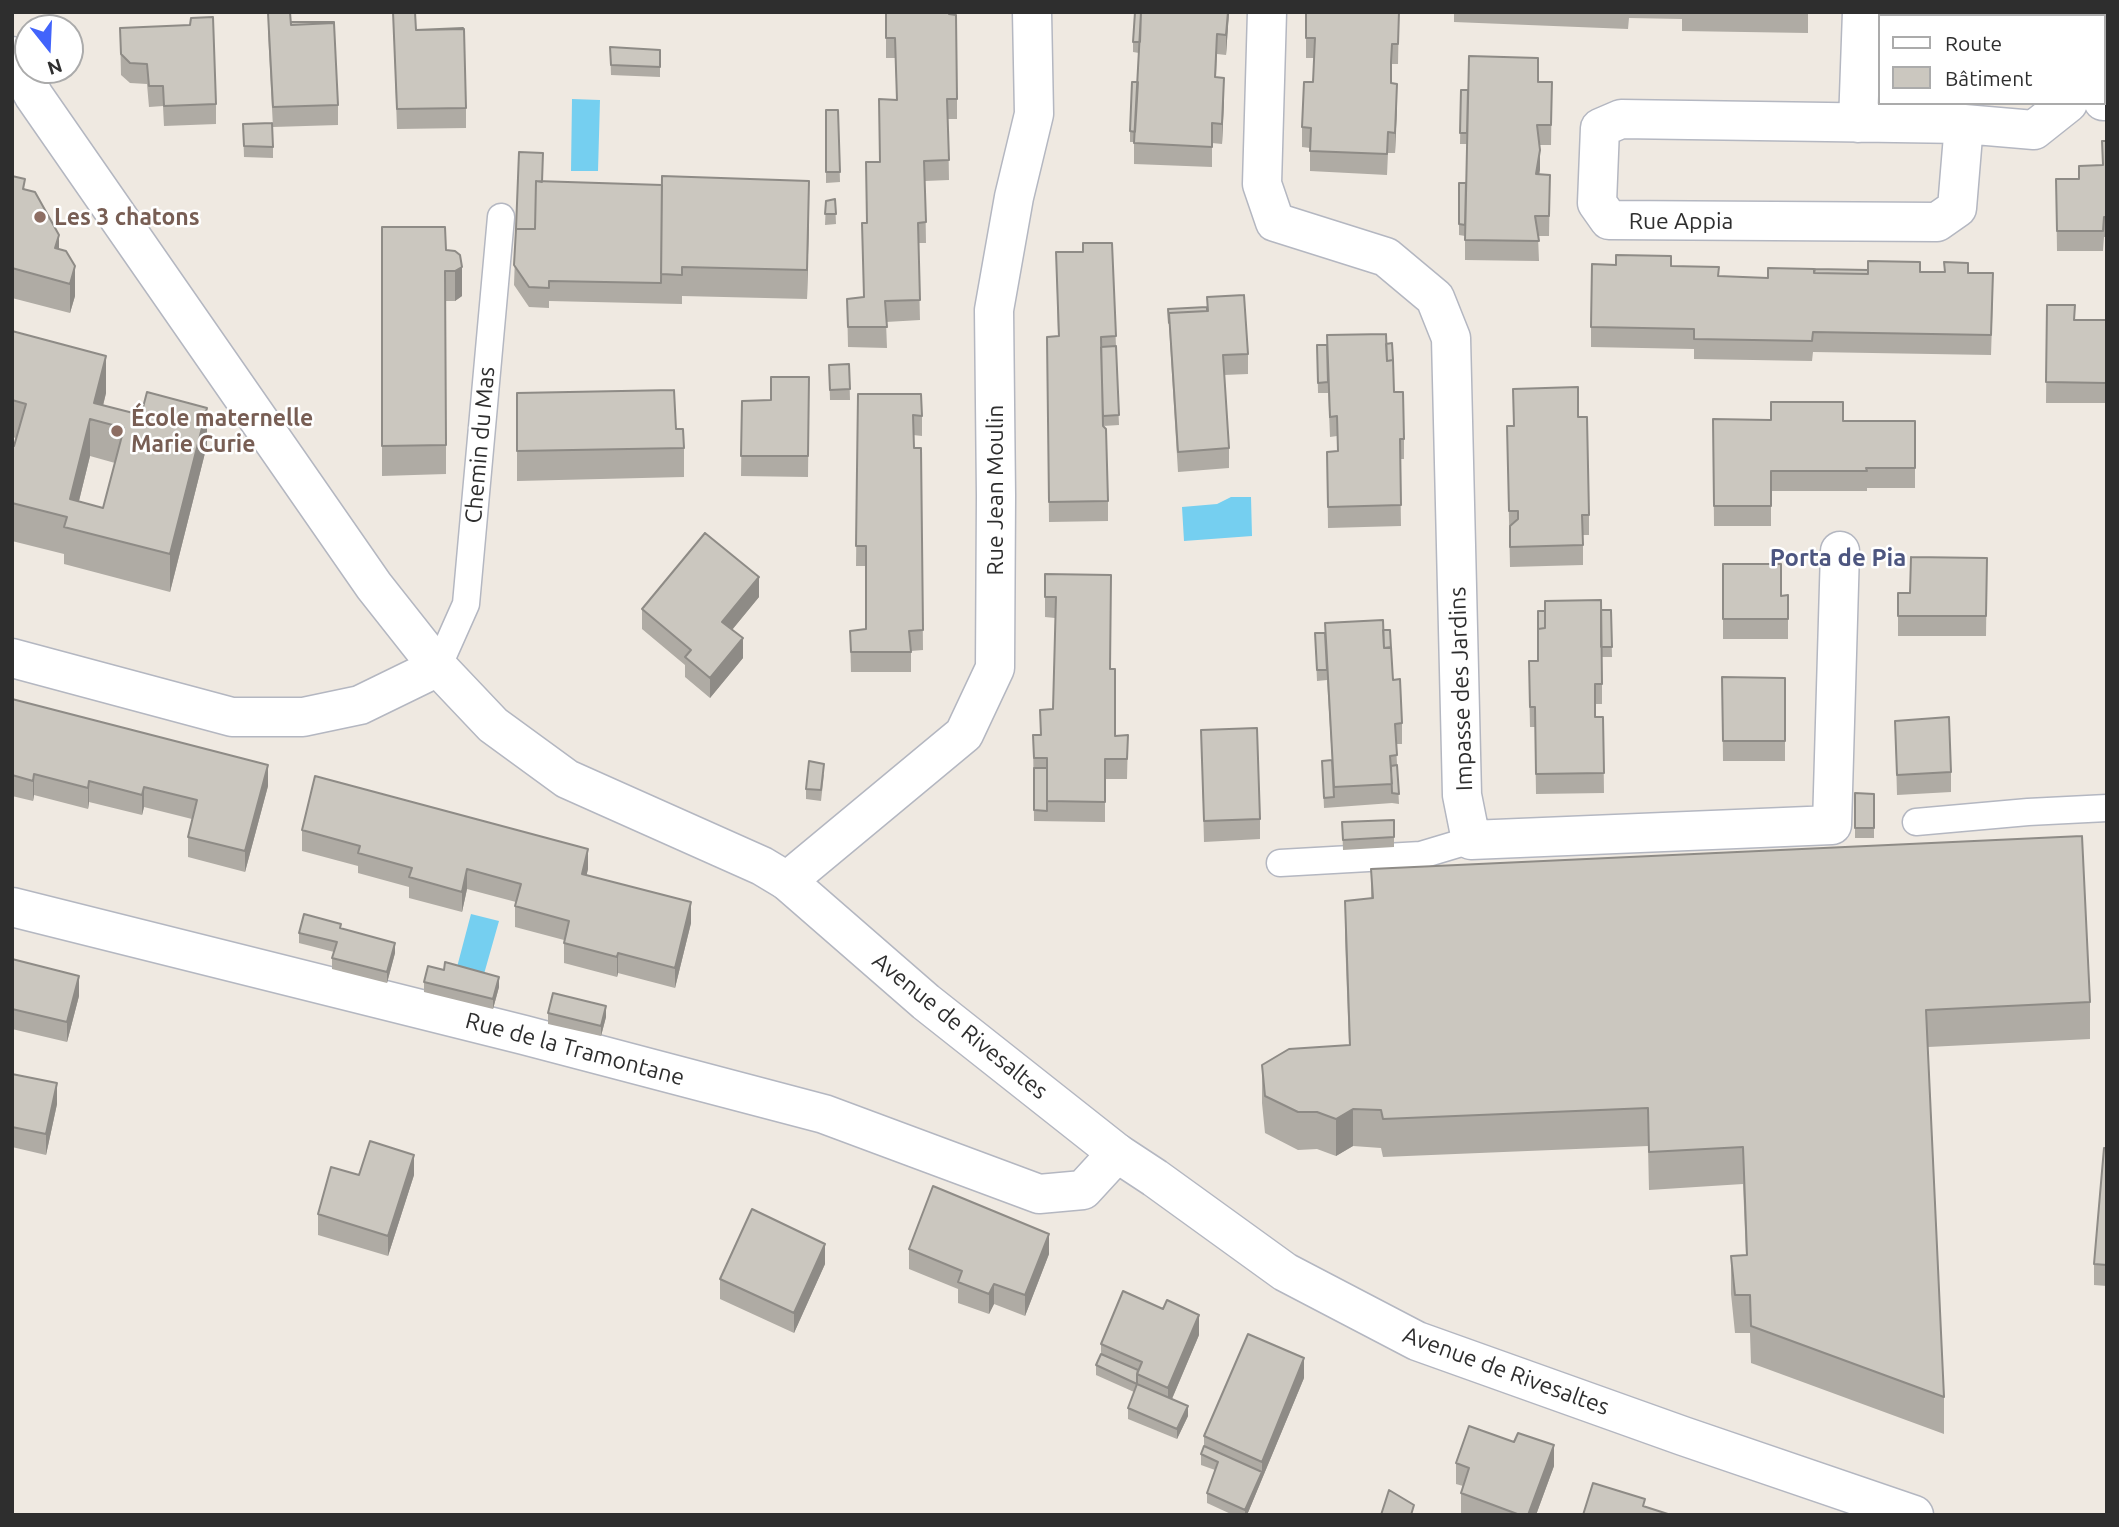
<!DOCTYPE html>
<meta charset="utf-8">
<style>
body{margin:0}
#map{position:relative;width:2119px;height:1527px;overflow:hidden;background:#efe9e1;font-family:Ubuntu,sans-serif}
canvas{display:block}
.frame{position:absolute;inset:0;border:14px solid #2e2e2e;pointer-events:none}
.legend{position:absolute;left:1878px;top:14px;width:228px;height:91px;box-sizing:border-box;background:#fff;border:2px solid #ababab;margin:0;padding:9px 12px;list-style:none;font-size:21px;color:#2e2e2e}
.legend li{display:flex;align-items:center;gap:14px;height:35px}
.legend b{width:35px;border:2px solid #ababab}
.north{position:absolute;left:14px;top:14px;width:70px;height:70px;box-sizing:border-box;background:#fff;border:2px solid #ababab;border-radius:50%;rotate:162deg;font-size:19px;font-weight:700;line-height:28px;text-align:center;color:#2e2e2e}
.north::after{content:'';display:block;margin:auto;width:24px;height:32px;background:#4264fb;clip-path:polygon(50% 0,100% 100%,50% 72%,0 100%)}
</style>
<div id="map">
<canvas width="2119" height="1527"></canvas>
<div class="frame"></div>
<ul class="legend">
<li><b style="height:9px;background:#fff"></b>Route</li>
<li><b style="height:19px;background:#cbc7bf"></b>Bâtiment</li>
</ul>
<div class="north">N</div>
</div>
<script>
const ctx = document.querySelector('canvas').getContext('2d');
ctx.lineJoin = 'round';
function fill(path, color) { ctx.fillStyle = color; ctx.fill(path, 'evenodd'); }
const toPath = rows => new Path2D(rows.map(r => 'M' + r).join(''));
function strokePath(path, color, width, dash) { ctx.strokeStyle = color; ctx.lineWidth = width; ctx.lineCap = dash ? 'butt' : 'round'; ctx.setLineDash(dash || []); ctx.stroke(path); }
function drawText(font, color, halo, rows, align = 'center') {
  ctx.font = font + ' Ubuntu,sans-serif'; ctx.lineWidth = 5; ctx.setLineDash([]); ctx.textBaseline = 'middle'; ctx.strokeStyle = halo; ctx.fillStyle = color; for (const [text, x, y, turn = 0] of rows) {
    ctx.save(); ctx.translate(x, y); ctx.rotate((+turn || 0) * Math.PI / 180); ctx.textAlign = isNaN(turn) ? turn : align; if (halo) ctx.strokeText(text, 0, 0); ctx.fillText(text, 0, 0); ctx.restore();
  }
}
const water = toPath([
 [572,99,600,100,598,171,571,171],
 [1231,497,1251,497,1252,536,1184,541,1182,507,1217,504],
 [471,914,499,921,484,974,457,967]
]);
const lane = toPath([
 [438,667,466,604,501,217],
 [1916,822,2028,812,2107,808],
 [1280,863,1421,855,1471,840]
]);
const street = toPath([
 [1267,12,1262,184,1275,222,1386,257,1435,298,1451,338,1462,795,1471,840,1832,825,1840,551],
 [2103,101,2107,101],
 [1858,123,1862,12],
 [1964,124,1957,208,1937,222,1609,220,1597,203,1600,128,1621,119,1964,124,2034,130,2068,103],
 [12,658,232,717,303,717,360,705,438,667],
 [787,881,964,734,995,668,996,496,994,310,1014,197,1034,114,1032,12],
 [12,907,524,1035,824,1114,1039,1194,1083,1190,1117,1153]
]);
const secondary = toPath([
 [12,56,34,96,374,586,438,667,493,725,567,779,762,866,787,881,926,1002,1117,1153,1155,1178,1285,1272,1417,1341,1683,1436,1914,1515]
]);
const wall = toPath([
 [393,12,416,30,466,108,466,128,397,129],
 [886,12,957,99,957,119,948,119,949,180,925,181,926,243,918,243,920,320,886,322,887,348,848,347,847,299,863,297,867,223,879,162,897,100,895,58,886,58],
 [1229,12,1226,55,1217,54,1216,77,1224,98,1222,144,1212,143,1212,167,1134,164,1134,142,1130,142,1130,131,1138,82,1139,53,1133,52,1133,42],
 [1306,12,1399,12,1398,64,1392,64,1391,83,1397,104,1395,153,1388,153,1387,175,1310,171,1310,148,1302,147,1302,127,1313,82,1314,58,1306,58],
 [1454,12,1808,12,1808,33,1682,31,1682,19,1629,18,1628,29,1454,22],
 [2053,12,2107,12,2107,15,2053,16],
 [268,13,291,22,338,105,338,125,273,127,268,33],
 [120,28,216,104,216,124,164,126,163,106,149,107,147,84,130,83,121,75],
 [610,47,660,50,660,77,611,75],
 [1538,82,1552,82,1551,145,1539,145,1539,174,1550,175,1549,236,1538,236,1539,261,1465,260,1465,236,1459,235,1459,183,1466,183,1467,144,1460,144,1461,90],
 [826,110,838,110,840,182,826,183],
 [243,124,273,147,273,158,244,157],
 [2102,141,2107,141,2107,237,2104,237,2103,251,2057,251,2056,179,2079,179,2102,165],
 [12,176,25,189,59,249,75,296,70,313,12,298],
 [542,182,809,211,807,299,682,296,682,304,549,301,549,308,529,307,514,285,516,229],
 [835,199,836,224,825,225,826,201],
 [382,227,446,250,455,251,462,296,455,301,446,301,446,474,382,476],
 [1112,243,1119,425,1103,426,1108,501,1108,521,1049,522,1047,337,1058,337,1056,252,1083,252],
 [1616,265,1671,266,1719,276,1768,278,1920,272,1968,273,1993,293,1991,355,1813,352,1812,361,1694,359,1694,349,1591,347,1591,327],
 [1207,297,1248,354,1248,374,1224,375,1229,448,1229,468,1178,472,1168,309,1207,307],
 [2047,305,2075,320,2107,320,2107,403,2046,403],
 [12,331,106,393,103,406,207,445,170,592,64,564,64,554,12,541,12,445,14,446,16,438,12,437],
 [90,456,115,463,103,508,79,501],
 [1386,344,1394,392,1404,439,1404,459,1400,459,1401,526,1328,528,1327,452,1338,451,1337,436,1330,437,1328,387,1328,393,1318,393,1317,345],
 [849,364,850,400,830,400,829,365],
 [809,377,808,477,741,476,742,401,771,400],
 [1513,389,1578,417,1589,515,1589,535,1583,535,1583,565,1510,567,1507,426,1514,426],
 [517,393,684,448,684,477,517,481],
 [858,394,922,416,922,436,913,435,914,448,921,448,923,650,911,651,911,672,851,672,850,631,866,629,866,566,856,566],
 [1713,419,1915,421,1915,488,1867,488,1867,491,1771,491,1771,526,1714,526],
 [1987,558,1986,636,1898,636,1898,593,1910,593],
 [1723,564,1781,596,1788,595,1788,639,1723,639],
 [1045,574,1111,669,1115,736,1128,735,1127,779,1105,779,1105,822,1034,821,1033,735,1040,735,1040,710,1053,709,1055,618,1045,617],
 [759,597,732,630,743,658,710,698,685,677,685,665,642,629,642,609],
 [1601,610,1611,610,1612,657,1602,657,1602,704,1595,704,1595,717,1603,717,1604,793,1536,794,1535,727,1530,727,1529,681,1538,661],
 [1383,630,1402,723,1402,744,1396,744,1399,804,1392,803,1324,808,1322,761,1332,760,1327,680,1317,681,1315,633],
 [1722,677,1785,678,1785,761,1723,761],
 [12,699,268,786,245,872,188,857,188,837,192,819,144,807,142,815,89,802,88,809,34,795,33,801,12,796],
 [1895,721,1951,772,1951,792,1897,795],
 [1201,730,1260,819,1260,839,1204,842],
 [824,774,821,801,806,799,806,789],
 [1855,793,1874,794,1874,838,1855,838],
 [1394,820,1394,847,1343,850,1342,822],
 [302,830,588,869,586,876,691,923,675,988,618,973,617,977,564,963,564,940,515,927,515,906,516,902,467,889,462,912,409,898,409,887,358,873,358,866,302,851],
 [1371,869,2090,1002,2090,1039,1928,1047,1944,1397,1944,1434,1751,1363,1750,1333,1735,1333,1731,1294,1731,1256,1746,1255,1743,1184,1649,1190,1648,1146,1383,1157,1381,1148,1353,1146,1336,1156,1317,1149,1298,1150,1265,1133,1262,1103,1262,1065,1349,1045,1345,938,1345,901,1371,898],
 [341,929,395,953,387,983,332,969,332,958,334,952,299,943,299,933],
 [12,959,79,996,67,1042,12,1029],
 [424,982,499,987,493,1009,424,992],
 [548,1013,606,1017,601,1036,548,1024],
 [12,1074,57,1104,46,1155,12,1147],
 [2107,1148,2107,1286,2094,1285,2094,1264],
 [359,1175,414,1175,388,1256,318,1235,318,1214],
 [909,1249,1049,1254,1025,1316,994,1304,989,1314,958,1303,958,1289,909,1269],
 [825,1264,794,1333,720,1299,720,1279],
 [1199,1335,1172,1399,1188,1416,1177,1439,1128,1419,1128,1408,1134,1392,1096,1375,1096,1365,1101,1354,1101,1344],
 [1304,1378,1247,1515,1233,1515,1207,1503,1207,1493,1215,1470,1201,1465,1201,1454,1204,1446,1204,1436],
 [1456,1463,1554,1466,1536,1515,1464,1515,1461,1513,1461,1493,1463,1486,1456,1484]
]);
const shadedWall = toPath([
 [1228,12,1229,12,1226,55,1226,35],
 [1224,78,1224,98,1222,144,1222,124],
 [1397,84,1397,104,1395,153,1395,133],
 [1540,150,1540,170,1536,194,1536,174],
 [809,181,809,211,807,299,807,270],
 [59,235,59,264,55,248],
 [75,266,75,296,70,313,70,284],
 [462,267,462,296,455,301,455,271],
 [106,356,106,393,99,421,94,403],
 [207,408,207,445,170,592,170,554],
 [90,419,90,456,72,529,70,499],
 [759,577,759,597,722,642,722,622],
 [743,638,743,658,710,698,710,678],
 [268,765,268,786,245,872,245,851],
 [34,774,34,795,33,801,33,781],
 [89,781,89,802,88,809,88,788],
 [144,787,144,807,142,815,142,795],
 [588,849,588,869,582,895,582,874],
 [467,869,467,889,462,912,462,892],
 [691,902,691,923,675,988,675,968],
 [395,943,395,953,387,983,387,972],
 [618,953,618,973,617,977,617,957],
 [79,976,79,996,67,1042,67,1022],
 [499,977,499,987,493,1009,493,999],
 [606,1006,606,1017,601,1036,601,1026],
 [57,1083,57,1104,46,1155,46,1134],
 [1353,1109,1353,1146,1336,1156,1336,1119],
 [414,1155,414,1175,388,1256,388,1236],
 [1049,1234,1049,1254,1025,1316,1025,1295],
 [825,1244,825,1264,794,1333,794,1313],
 [994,1284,994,1304,989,1314,989,1294],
 [1199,1315,1199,1335,1168,1408,1168,1388],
 [1304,1358,1304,1378,1247,1515,1245,1515,1245,1510,1262,1472,1262,1462],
 [1188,1406,1188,1416,1177,1439,1177,1429],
 [1554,1445,1554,1466,1536,1515,1528,1515]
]);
const building = toPath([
 [290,12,291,25,334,23,338,105,273,107,268,13,290,12],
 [393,12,415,12,416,30,464,29,466,108,397,109,393,12],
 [886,12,949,12,949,14,956,15,957,99,947,99,949,160,924,161,926,222,918,223,920,300,885,301,887,327,848,327,847,299,864,297,862,223,867,223,866,162,880,162,879,99,897,100,895,38,886,38,886,12],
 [1135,12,1141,12,1140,42,1133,42,1135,12],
 [1141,12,1228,12,1226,35,1217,34,1215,77,1224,78,1222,124,1212,123,1212,147,1134,143,1141,12],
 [1306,12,1399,12,1398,44,1392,44,1391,62,1391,83,1397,84,1395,133,1388,132,1387,154,1310,151,1311,128,1302,127,1304,82,1313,82,1315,38,1306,38,1306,12],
 [1904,12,1984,12,1984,16,1904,16,1904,12],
 [213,17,216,104,164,106,163,86,149,86,147,64,130,63,121,54,120,28,190,25,191,18,213,17],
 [291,22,334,22,334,23,291,25,291,22],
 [463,28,463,29,416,30,463,28],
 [610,47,660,50,660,67,611,65,610,47],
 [1469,56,1538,58,1538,82,1552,82,1551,125,1537,125,1540,150,1536,174,1550,175,1549,216,1535,216,1539,241,1465,240,1469,56],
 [1132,82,1138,82,1135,132,1130,131,1132,82],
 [1461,90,1468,90,1467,133,1460,133,1461,90],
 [826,110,838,110,840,172,826,172,826,110],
 [272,123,273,147,244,146,243,124,272,123],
 [2102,141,2107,141,2107,217,2104,217,2103,231,2057,231,2056,179,2079,179,2079,166,2103,165,2102,141],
 [519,152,543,153,542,182,536,181,535,229,516,229,519,152],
 [12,176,25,179,23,189,35,192,59,235,55,248,66,251,75,266,70,284,12,268,12,176],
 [662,176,809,181,807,270,682,267,682,275,661,274,662,176],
 [536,181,662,185,661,283,549,281,549,288,529,287,514,265,516,229,535,229,536,181],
 [1459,183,1466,183,1465,225,1459,224,1459,183],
 [835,199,836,214,825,214,826,201,835,199],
 [382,227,445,227,446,250,455,251,460,255,462,267,455,271,445,271,446,445,382,446,382,227],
 [1083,243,1112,243,1116,336,1101,337,1103,426,1106,429,1108,501,1049,502,1047,337,1059,336,1056,252,1083,252,1083,243],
 [1616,255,1671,256,1671,266,1719,267,1718,276,1768,278,1768,268,1814,269,1814,273,1868,274,1868,261,1920,262,1920,272,1945,272,1944,262,1968,263,1968,273,1993,273,1991,335,1813,332,1812,341,1694,339,1694,329,1591,327,1592,264,1616,265,1616,255],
 [1815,269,1868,270,1868,274,1814,273,1815,269],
 [1244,295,1248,354,1223,355,1229,448,1178,452,1169,313,1208,311,1207,297,1244,295],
 [2047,305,2075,305,2074,320,2107,320,2107,383,2046,382,2047,305],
 [1207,307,1207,311,1169,313,1169,323,1168,309,1207,307],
 [12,331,106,356,94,403,141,415,147,392,207,408,170,554,64,527,67,517,12,503,12,445,14,446,26,404,12,400,12,331],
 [90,419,124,428,103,508,70,499,90,419],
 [1386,334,1387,361,1393,360,1394,392,1403,392,1404,439,1400,439,1401,505,1328,507,1327,452,1338,451,1337,416,1330,417,1327,335,1386,334],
 [1392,343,1393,360,1387,361,1386,344,1392,343],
 [1317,345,1327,345,1328,382,1318,383,1317,345],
 [1116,346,1119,415,1103,416,1101,347,1116,346],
 [849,364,850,389,830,390,829,365,849,364],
 [771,377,809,377,808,456,741,456,742,401,771,400,771,377],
 [1578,387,1578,417,1587,417,1589,515,1582,515,1583,545,1510,547,1510,526,1518,519,1518,511,1509,511,1507,426,1514,426,1513,389,1578,387],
 [674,390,676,429,683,429,684,448,517,451,517,393,674,390],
 [858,394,921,394,922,416,913,415,914,448,921,448,923,630,909,631,911,652,851,652,850,631,866,629,866,546,856,546,858,394],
 [1771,402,1843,402,1843,421,1915,421,1915,468,1866,468,1867,471,1771,471,1771,506,1714,506,1713,419,1771,420,1771,402],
 [705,533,759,577,722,622,743,638,710,678,685,657,691,650,642,609,705,533],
 [1911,557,1987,558,1986,616,1898,616,1898,593,1910,593,1911,557],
 [1723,564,1781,564,1781,596,1788,595,1788,619,1723,619,1723,564],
 [1045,574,1111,575,1110,669,1115,669,1115,736,1128,735,1127,759,1105,759,1105,802,1047,801,1047,758,1034,758,1033,735,1041,735,1040,710,1053,709,1056,597,1045,597,1045,574],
 [1601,600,1602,684,1595,684,1595,717,1603,717,1604,773,1536,774,1535,707,1530,707,1529,661,1538,661,1538,629,1545,628,1545,601,1601,600],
 [1601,610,1611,610,1612,647,1601,647,1601,610],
 [1538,611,1545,611,1545,628,1538,629,1538,611],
 [1383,620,1384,648,1391,647,1393,680,1400,679,1402,723,1395,724,1397,755,1390,756,1392,784,1334,787,1325,623,1383,620],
 [1383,630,1390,630,1391,648,1384,648,1383,630],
 [1315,633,1325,633,1327,670,1317,670,1315,633],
 [1722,677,1785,678,1785,741,1723,741,1722,677],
 [12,699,268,765,245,851,188,837,197,800,144,787,142,795,89,781,88,788,34,774,33,781,12,775,12,699],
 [1949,717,1951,772,1897,775,1895,721,1949,717],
 [1257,728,1260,819,1204,821,1201,730,1257,728],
 [1332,760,1334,797,1324,798,1322,761,1332,760],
 [809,761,824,764,821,790,806,789,809,761],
 [1397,765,1399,794,1392,793,1391,766,1397,765],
 [1034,768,1047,768,1047,811,1034,810,1034,768],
 [315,776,588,849,582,874,691,902,675,968,618,953,617,957,564,943,569,921,515,906,521,884,467,869,462,892,409,877,412,868,358,853,360,846,302,830,315,776],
 [1855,793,1874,794,1874,828,1855,828,1855,793],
 [1394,820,1394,837,1343,840,1342,822,1394,820],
 [2082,836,2090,1002,1926,1010,1944,1397,1751,1326,1750,1295,1735,1295,1731,1256,1747,1255,1743,1147,1649,1152,1648,1108,1383,1119,1381,1110,1353,1109,1336,1119,1317,1112,1298,1112,1265,1096,1262,1065,1289,1049,1350,1045,1345,901,1373,898,1371,869,2082,836],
 [304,914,341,924,340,928,395,943,387,972,332,958,337,942,299,933,304,914],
 [12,959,79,976,67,1022,12,1009,12,959],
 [445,962,499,977,493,999,424,982,428,966,444,970,445,962],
 [553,993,606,1006,601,1026,548,1013,553,993],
 [12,1074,57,1083,46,1134,12,1127,12,1074],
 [370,1141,414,1155,388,1236,318,1214,331,1167,359,1175,370,1141],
 [2104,1148,2107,1148,2107,1265,2094,1264,2104,1148],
 [933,1186,1049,1234,1025,1295,994,1284,989,1294,958,1282,962,1271,909,1249,933,1186],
 [752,1209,825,1244,794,1313,720,1279,752,1209],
 [1123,1291,1163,1309,1167,1300,1199,1315,1168,1388,1137,1374,1142,1362,1101,1344,1123,1291],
 [1248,1334,1304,1358,1262,1462,1204,1436,1248,1334],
 [1101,1354,1138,1370,1137,1374,1137,1384,1096,1365,1101,1354],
 [1137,1384,1188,1406,1177,1429,1128,1408,1137,1384],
 [1469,1426,1514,1442,1518,1433,1554,1445,1528,1515,1520,1515,1461,1493,1469,1468,1456,1463,1469,1426],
 [1204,1446,1262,1472,1245,1510,1207,1493,1218,1462,1201,1454,1204,1446],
 [1593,1483,1645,1499,1643,1506,1671,1515,1583,1515,1593,1483],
 [1389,1490,1414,1505,1411,1515,1381,1515,1389,1490]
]);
const markers = [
 [40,217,7,"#8d6e63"],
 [117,431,7,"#8d6e63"]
];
const educationNames = [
 ["Les 3 chatons",54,217],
 ["École maternelle",131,418],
 ["Marie Curie",131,444]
];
const streetNames = [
 ["Rue Appia",1681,221],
 ["Chemin du Mas",480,445,-85],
 ["Rue Jean Moulin",995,490,-90],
 ["Impasse des Jardins",1461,689,-92],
 ["Avenue de Rivesaltes",960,1026,39],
 ["Rue de la Tramontane",575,1049,15],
 ["Avenue de Rivesaltes",1506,1371,20]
];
const neighbourhoodNames = [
 ["Porta de Pia",1838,558]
];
fill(water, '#75cff0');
strokePath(lane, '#b4b7c1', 29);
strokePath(street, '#b4b7c1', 41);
strokePath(secondary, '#b4b7c1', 41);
strokePath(lane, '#fff', 26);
strokePath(street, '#fff', 38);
strokePath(secondary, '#fff', 38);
fill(wall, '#afaba4');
fill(shadedWall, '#8e8b86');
fill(building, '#cbc7bf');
strokePath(building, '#8e8b86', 2);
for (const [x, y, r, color] of markers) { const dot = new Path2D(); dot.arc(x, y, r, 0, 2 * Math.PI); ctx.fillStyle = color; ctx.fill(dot); strokePath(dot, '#fff', 2.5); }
drawText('bold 23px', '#785e54', '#fff', educationNames, 'left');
drawText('23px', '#2e2e2e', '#fff', streetNames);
drawText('bold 24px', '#4d5680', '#fff', neighbourhoodNames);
</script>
